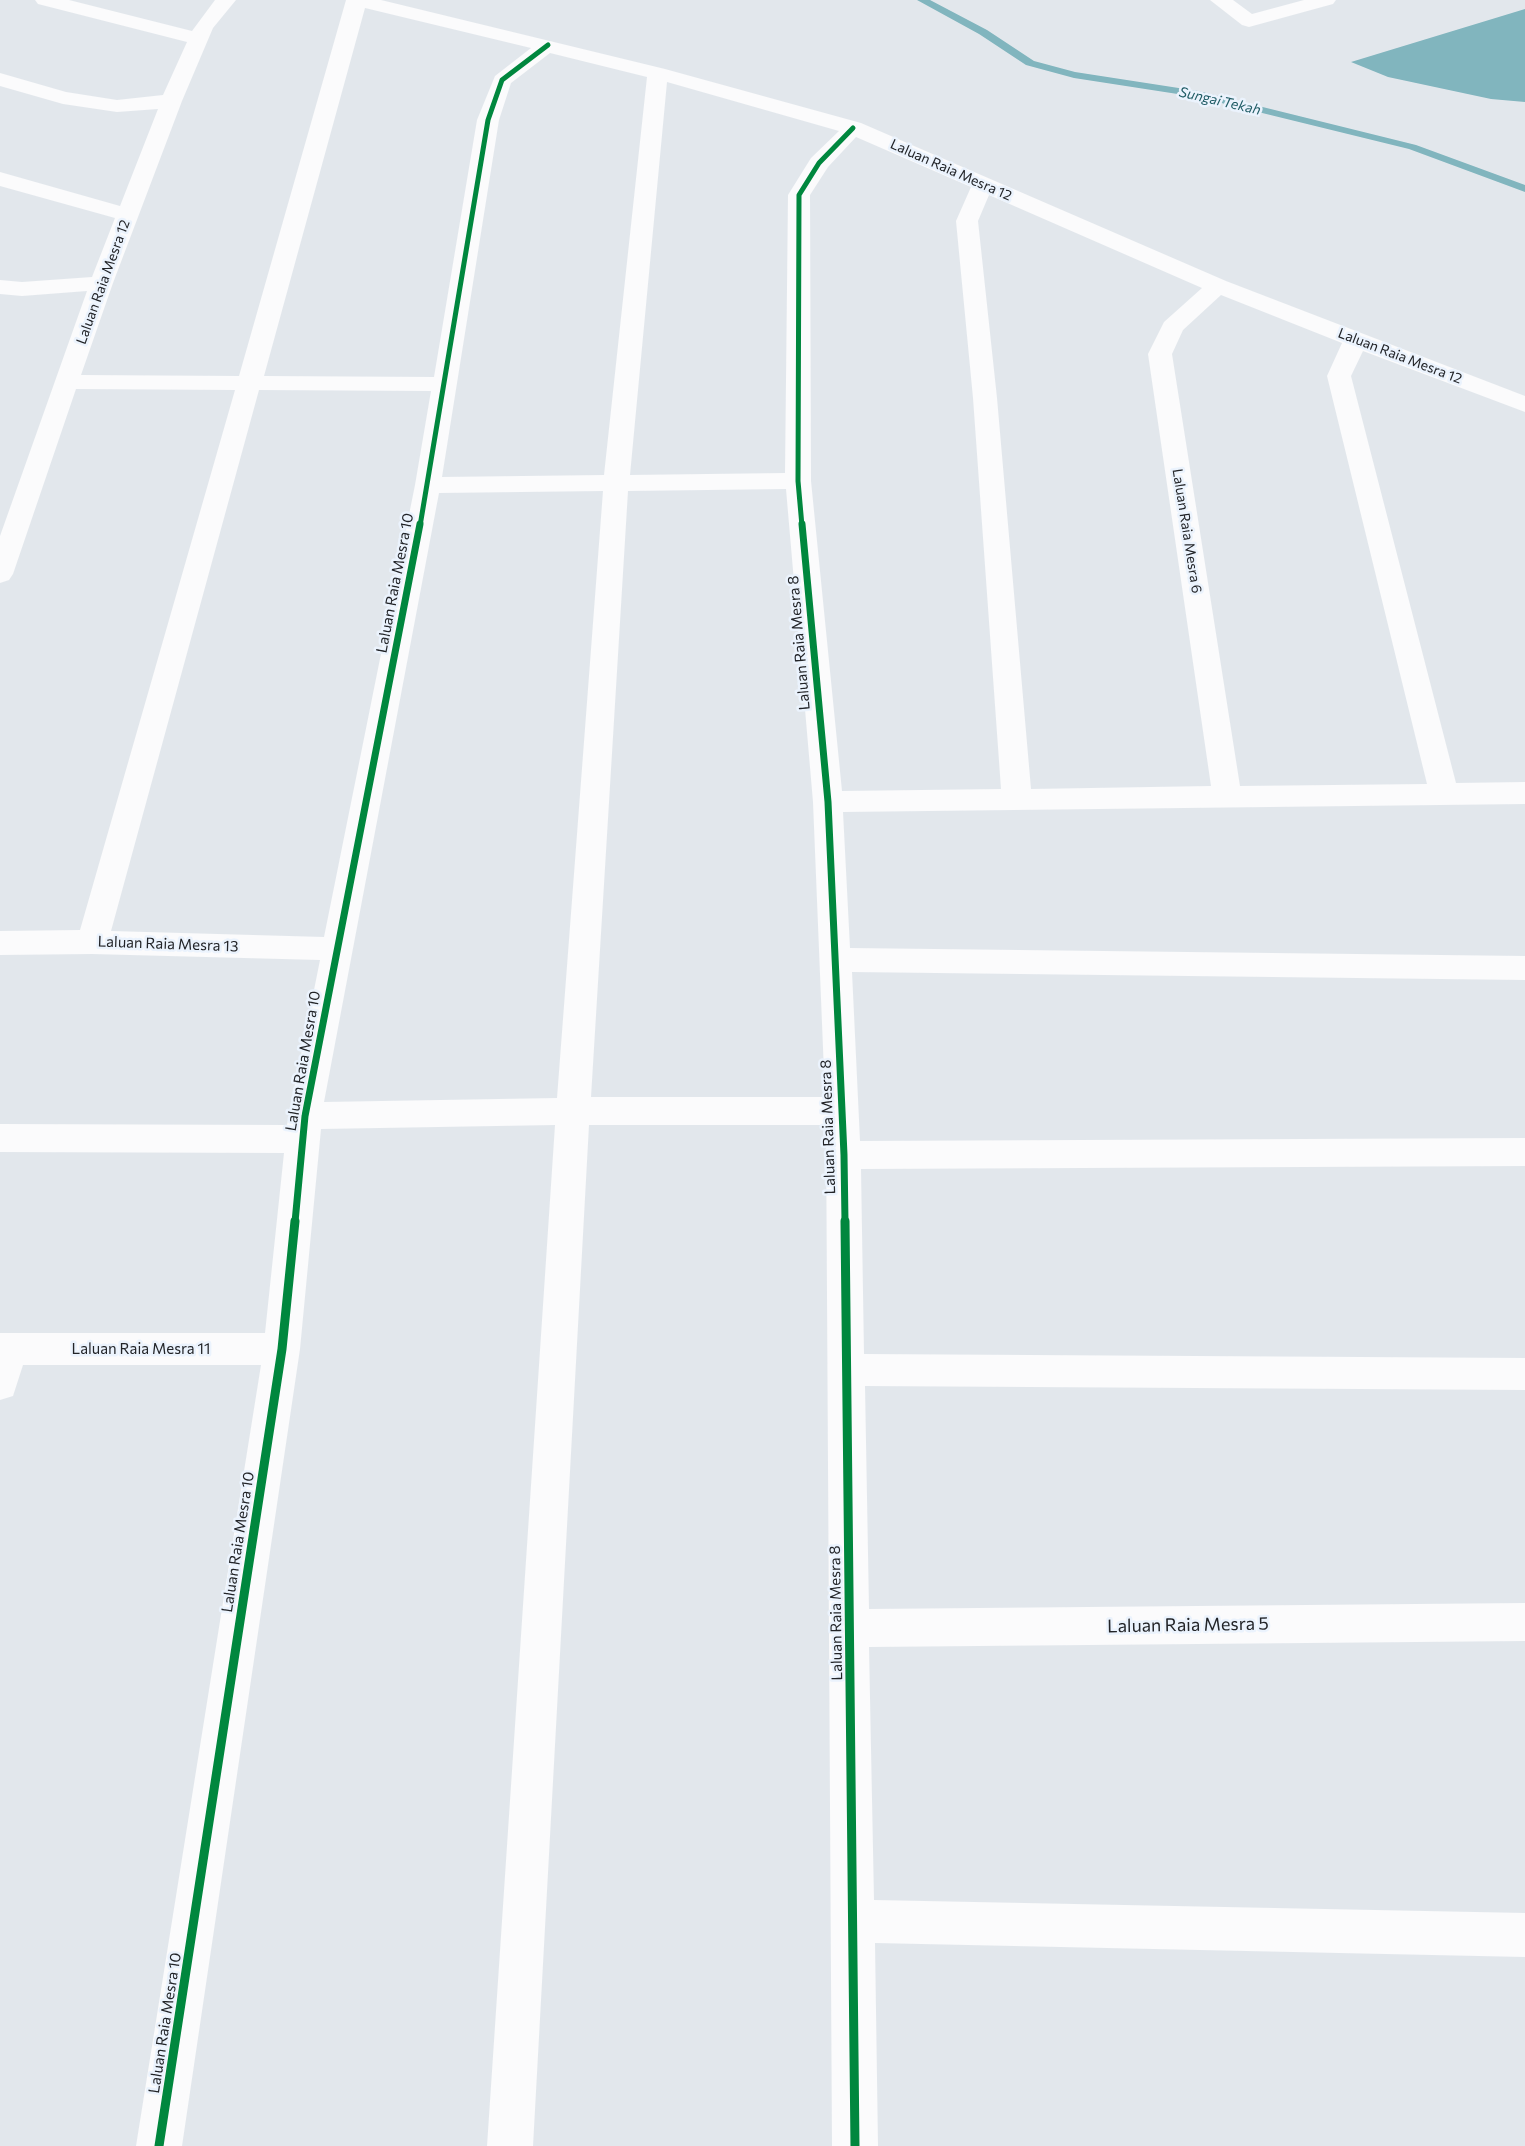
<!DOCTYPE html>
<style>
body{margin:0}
canvas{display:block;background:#e2e7ec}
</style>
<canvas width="1525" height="2146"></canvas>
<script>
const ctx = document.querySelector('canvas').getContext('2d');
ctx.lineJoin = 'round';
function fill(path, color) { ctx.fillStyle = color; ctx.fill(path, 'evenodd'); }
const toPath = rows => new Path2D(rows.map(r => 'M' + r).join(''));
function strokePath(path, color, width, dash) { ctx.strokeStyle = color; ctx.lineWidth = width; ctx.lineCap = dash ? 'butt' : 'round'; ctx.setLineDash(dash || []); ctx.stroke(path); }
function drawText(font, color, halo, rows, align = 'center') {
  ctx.font = font + ' Commissioner,sans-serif'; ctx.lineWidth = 5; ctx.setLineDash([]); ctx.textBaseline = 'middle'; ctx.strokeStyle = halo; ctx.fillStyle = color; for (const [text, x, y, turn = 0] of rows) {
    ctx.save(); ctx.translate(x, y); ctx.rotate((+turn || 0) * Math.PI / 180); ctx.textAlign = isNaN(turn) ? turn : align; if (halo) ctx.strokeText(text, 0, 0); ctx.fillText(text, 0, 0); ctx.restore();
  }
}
const water = toPath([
 [1525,9,1525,102,1491,99,1388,77,1351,62]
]);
const stream = toPath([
 [917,0,930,0,987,30,1034,61,1075,72,1198,91,1416,145,1525,185,1525,192,1409,149,1197,97,1074,78,1026,65,979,34,917,0]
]);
const minor = toPath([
 [35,0,69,0,192,31,215,0,236,0,213,28,182,101,113,283,81,375,239,376,346,0,381,0,665,69,861,123,1226,281,1525,396,1525,412,1363,351,1351,376,1456,783,1525,782,1525,804,843,812,850,948,1525,956,1525,980,852,972,860,1141,1525,1138,1525,1166,861,1169,864,1354,1525,1358,1525,1390,865,1386,869,1609,1525,1603,1525,1641,869,1647,874,1900,1525,1913,1525,1957,875,1943,878,2146,832,2146,826,1125,589,1125,533,2146,487,2146,555,1125,321,1129,300,1349,182,2146,136,2146,261,1365,23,1365,13,1396,0,1400,0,1333,265,1333,284,1153,0,1152,0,1124,287,1125,320,960,92,954,0,955,0,931,80,930,235,390,76,389,13,574,9,580,0,583,0,536,87,291,22,296,0,294,0,280,22,282,92,277,115,218,0,186,0,172,120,206,158,109,117,112,63,104,0,86,0,73,66,92,117,100,163,95,187,42,38,4,35,0],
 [365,8,531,48,495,76,477,120,434,377,264,376,365,8],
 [550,53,647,77,604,475,442,477,499,120,511,83,550,53],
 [667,82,839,131,811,158,788,195,785,473,630,475,667,82],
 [856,137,971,187,956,221,973,398,1001,789,842,791,811,481,810,195,828,167,856,137],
 [989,195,1202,288,1164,322,1148,354,1211,786,1031,789,997,398,978,221,989,195],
 [1221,295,1342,343,1327,376,1427,784,1240,786,1172,354,1183,330,1221,295],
 [259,390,431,391,415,485,324,937,111,931,259,390],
 [786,489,813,802,825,1097,591,1097,628,491,786,489],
 [603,491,557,1098,324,1102,439,493,603,491],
 [1210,0,1233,0,1252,14,1304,0,1336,0,1333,4,1249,27,1242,25,1210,0]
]);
const cyclewayFar2 = toPath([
 [420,526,488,120,502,80,548,45],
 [802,526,798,481,799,195,819,163,853,128]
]);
const cyclewayFar1 = toPath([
 [802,524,828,802,844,1155,845,1222],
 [295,1222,305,1116,420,524]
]);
const cycleway = toPath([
 [845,1221,855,2146],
 [159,2146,282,1349,295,1221]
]);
const farWaternames = [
 ["Sungai Tekah",1220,101,13]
];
const farStreetnames = [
 ["Laluan Raia Mesra 12",951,170,24],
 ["Laluan Raia Mesra 12",103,282,-70],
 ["Laluan Raia Mesra 12",1400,356,21],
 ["Laluan Raia Mesra 6",1187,531,81]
];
const streetNames = [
 ["Laluan Raia Mesra 10",395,583,-79],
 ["Laluan Raia Mesra 8",799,643,-95],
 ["Laluan Raia Mesra 13",168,944,2],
 ["Laluan Raia Mesra 10",303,1061,-80],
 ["Laluan Raia Mesra 8",828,1127,-92],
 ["Laluan Raia Mesra 11",141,1349],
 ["Laluan Raia Mesra 10",238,1542,-81],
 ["Laluan Raia Mesra 8",836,1613,-91],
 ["Laluan Raia Mesra 10",165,2023,-81]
];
const nearStreetnames = [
 ["Laluan Raia Mesra 5",1188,1625,-1]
];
fill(water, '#81b5be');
fill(stream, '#81b5be');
fill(minor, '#fbfbfc');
strokePath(cyclewayFar2, '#00873e', 5);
strokePath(cyclewayFar1, '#00873e', 7);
strokePath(cycleway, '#00873e', 9);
drawText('italic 14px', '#205c65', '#ebf3fd', farWaternames);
drawText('14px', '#222428', '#ebf3fd', farStreetnames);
drawText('15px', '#222428', '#ebf3fd', streetNames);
drawText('18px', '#222428', '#ebf3fd', nearStreetnames);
</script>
